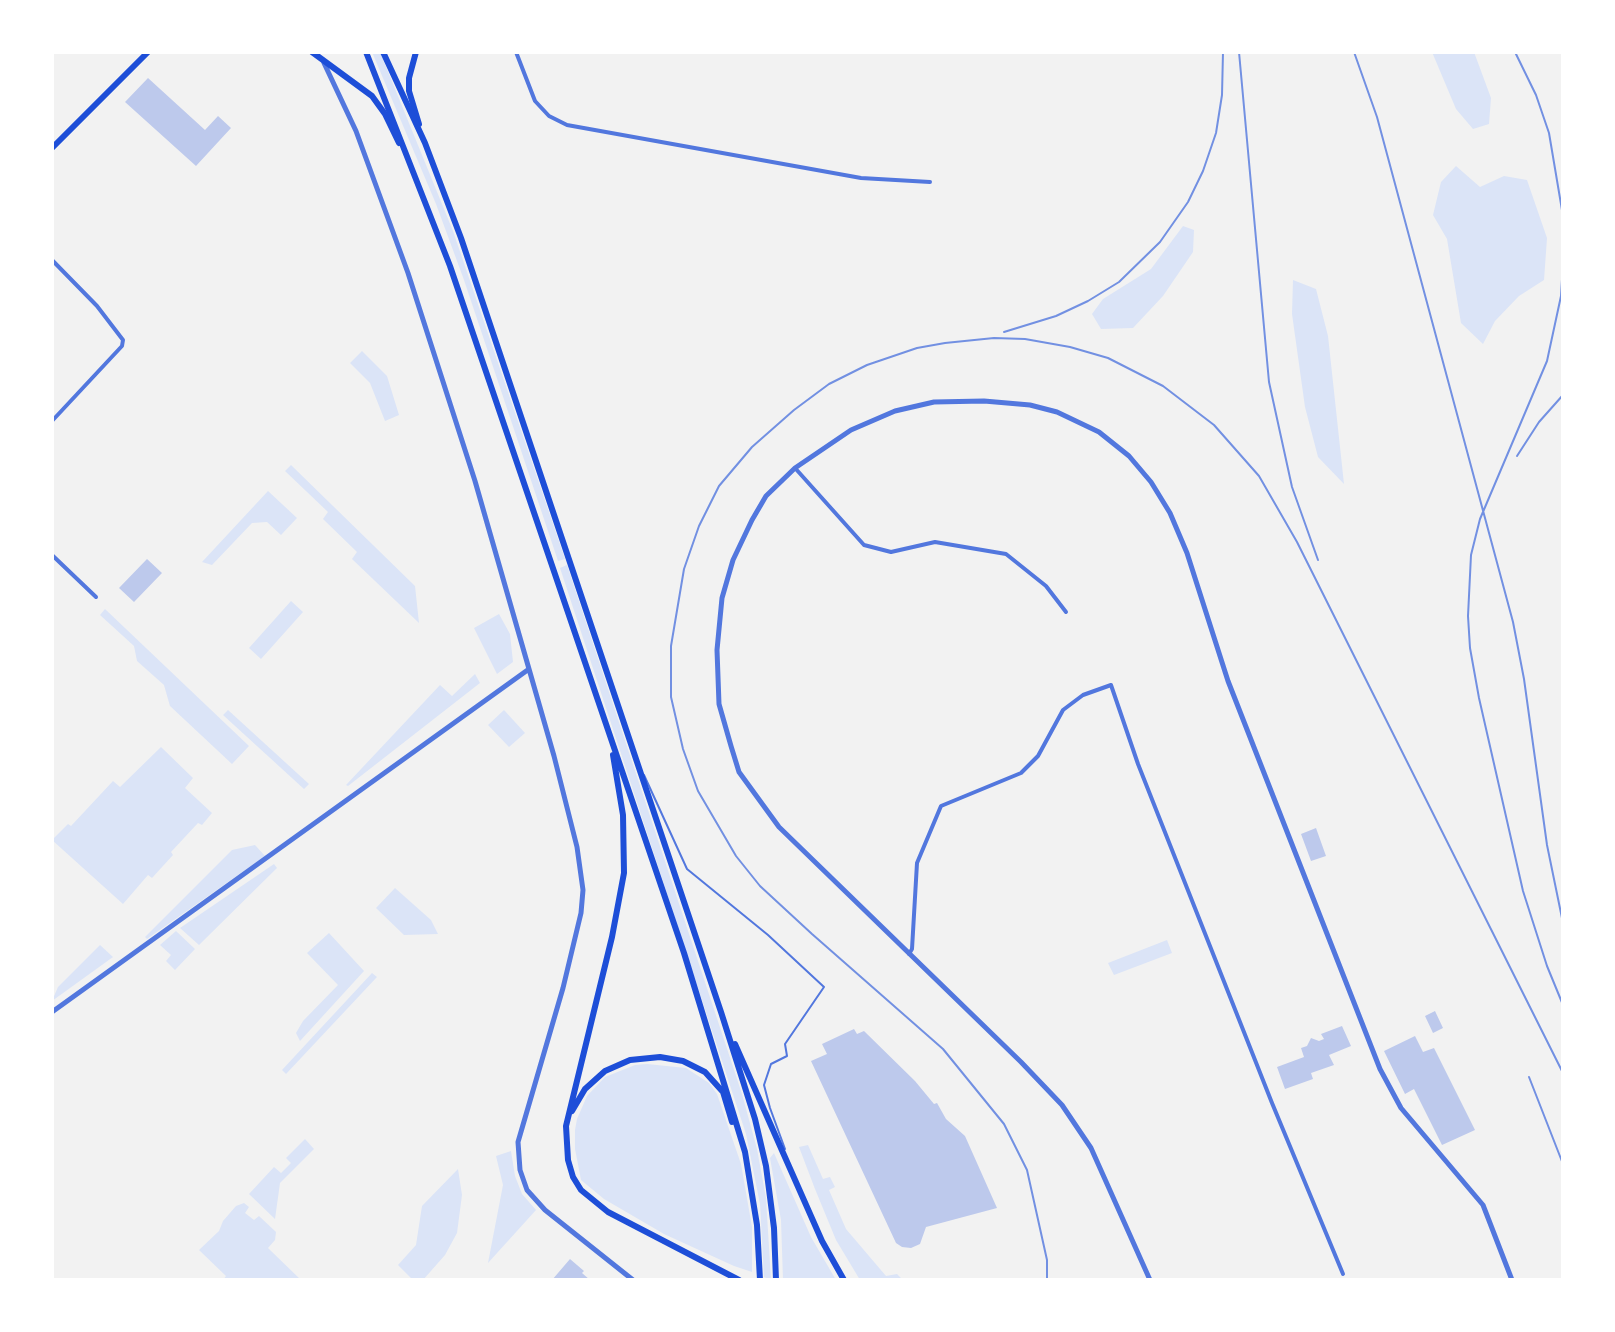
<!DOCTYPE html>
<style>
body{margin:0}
#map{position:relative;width:1615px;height:1332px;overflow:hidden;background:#f2f2f2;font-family:"DejaVu Sans",sans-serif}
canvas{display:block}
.frame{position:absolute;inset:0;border:54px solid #fff;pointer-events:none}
</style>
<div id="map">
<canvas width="1615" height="1332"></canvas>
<div class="frame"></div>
</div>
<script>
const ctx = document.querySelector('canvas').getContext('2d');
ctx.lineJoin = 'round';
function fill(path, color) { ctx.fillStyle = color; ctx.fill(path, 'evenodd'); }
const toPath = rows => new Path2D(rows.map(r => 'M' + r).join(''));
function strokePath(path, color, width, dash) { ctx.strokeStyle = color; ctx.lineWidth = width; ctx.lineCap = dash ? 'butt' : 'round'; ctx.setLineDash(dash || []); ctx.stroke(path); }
const green = toPath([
 [372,52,380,52,453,231,565,559,558,561,464,280,436,204],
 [1432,52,1474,52,1491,98,1489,124,1473,129,1456,109],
 [1456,166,1480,187,1504,176,1527,180,1547,238,1544,280,1519,296,1495,321,1483,344,1461,323,1447,239,1433,215,1441,182],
 [1183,226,1194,230,1193,252,1163,296,1133,328,1101,329,1092,314,1103,299,1151,269],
 [1293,280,1316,289,1328,336,1344,484,1318,457,1305,407,1292,314],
 [362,351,387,376,399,415,385,421,370,383,350,363],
 [291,465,415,586,419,623,352,559,357,552,323,519,328,512,285,471],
 [268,491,297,518,281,535,267,522,252,523,212,565,202,562],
 [567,565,742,1094,757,1149,766,1198,771,1280,764,1277,760,1204,746,1134,560,568],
 [291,601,303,612,261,659,249,648],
 [105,609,249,746,232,764,170,706,164,685,137,661,134,646,100,615],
 [499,614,510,634,513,662,497,674,474,628],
 [475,674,480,683,348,786,346,785,440,685,452,696],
 [228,710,309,784,304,789,223,715],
 [504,710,525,733,509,747,488,725],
 [161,747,193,778,185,788,212,813,202,825,198,823,171,852,173,855,152,878,148,875,123,904,52,840,68,824,71,826,113,781,120,787],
 [255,845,265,856,147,939,145,937,232,850],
 [274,864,277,868,199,945,180,928],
 [395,888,431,920,438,934,404,935,376,908],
 [176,931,195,949,175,970,166,961,171,955,160,945],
 [329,933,364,971,300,1041,296,1033,303,1021,338,985,307,953],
 [1167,940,1172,953,1114,975,1108,963],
 [100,945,113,957,52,1001,58,987],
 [372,973,377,977,286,1074,282,1070],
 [647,1064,686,1068,709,1083,717,1094,741,1164,752,1227,752,1272,734,1266,664,1234,604,1199,581,1180,575,1149,575,1130,577,1119,587,1096,605,1077,635,1065],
 [305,1139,314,1149,280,1183,275,1219,249,1194,274,1167,281,1173,291,1163,286,1158],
 [808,1145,823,1179,830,1177,835,1187,829,1190,846,1229,886,1276,897,1274,903,1280,860,1280,836,1240,815,1189,799,1147],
 [511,1151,515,1176,522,1194,536,1210,488,1263,503,1185,496,1156],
 [774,1153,811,1237,836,1280,783,1280,781,1220,770,1158],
 [458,1169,462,1195,457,1233,445,1255,423,1280,413,1280,398,1265,416,1245,422,1206],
 [244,1203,249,1207,245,1213,254,1220,259,1216,276,1232,275,1240,268,1248,301,1280,223,1280,226,1276,199,1250,219,1231,223,1221,236,1206]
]);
const building = toPath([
 [148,78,205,130,218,116,231,128,196,166,125,102],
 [147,559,162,573,134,602,119,588],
 [1316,828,1326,856,1311,861,1301,834],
 [1435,1011,1443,1028,1433,1033,1425,1016],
 [1342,1026,1351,1046,1329,1055,1334,1065,1311,1073,1313,1079,1285,1089,1277,1067,1304,1057,1301,1048,1307,1046,1311,1038,1319,1041,1324,1039,1321,1034],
 [854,1029,857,1034,864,1031,915,1081,934,1104,937,1103,946,1119,965,1136,997,1208,926,1227,920,1244,911,1248,902,1247,896,1243,811,1061,827,1054,822,1044],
 [1415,1036,1423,1052,1434,1048,1475,1130,1442,1145,1414,1089,1405,1094,1384,1051],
 [570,1259,584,1271,582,1273,590,1280,552,1280]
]);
const service = toPath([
 [644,775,687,869,768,935,824,987,785,1044,787,1056,771,1064,764,1085,770,1108,785,1149]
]);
const minor = toPath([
 [516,52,535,101,549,116,567,125,861,178,930,182],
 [52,260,97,306,123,340,122,346,52,421],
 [795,468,864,545,891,552,935,542,1006,554,1046,586,1066,612],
 [52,555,96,597],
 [909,954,912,949,917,863,941,806,1021,773,1038,756,1063,710,1083,695,1111,685,1138,764,1272,1103,1343,1274]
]);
const tertiary = toPath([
 [324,63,356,131,408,273,475,481,554,756,577,847,583,890,581,913,563,988,518,1142,520,1170,527,1190,545,1210,633,1280],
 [52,1012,529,669],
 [1150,1280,1091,1148,1062,1105,1021,1062,779,827,739,772,731,746,719,704,717,650,722,598,733,560,752,520,766,496,795,468,851,430,895,411,934,402,984,401,1030,405,1057,412,1099,432,1129,456,1151,482,1170,513,1187,553,1228,681,1380,1069,1401,1108,1483,1205,1512,1280]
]);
const secondary = toPath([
 [312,52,372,96,385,114,399,143],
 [416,52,409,78,409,91,419,124],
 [52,148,148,52]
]);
const primary = toPath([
 [366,52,450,266,684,953,745,1152,757,1225,760,1280],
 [383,52,425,143,461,238,721,1012,755,1119,766,1166,774,1228,776,1280],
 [613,755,623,815,624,873,612,937,566,1126,568,1160,573,1177,581,1190,608,1212,739,1280],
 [735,1044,822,1241,844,1280],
 [572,1111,585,1089,605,1071,630,1060,660,1057,683,1061,705,1072,723,1092,732,1122]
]);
const rail = toPath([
 [1239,52,1269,382,1292,487,1318,560],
 [1354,52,1377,117,1513,622,1524,679,1547,845,1563,923],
 [1515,52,1536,95,1549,133,1563,216],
 [1563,263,1561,296,1547,361,1480,519,1471,555,1468,616,1470,648,1479,698,1523,891,1547,966,1563,1005],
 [1004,332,1056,316,1088,301,1119,282,1160,242,1188,202,1203,171,1216,133,1222,95,1223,52],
 [1517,456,1539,422,1563,395],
 [1529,1077,1563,1164],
 [1047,1280,1047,1260,1027,1170,1004,1124,943,1049,812,934,760,886,736,856,698,791,683,749,671,697,671,646,684,569,699,526,719,486,752,447,794,410,829,384,867,365,917,348,945,343,994,338,1025,339,1070,347,1108,358,1163,386,1214,425,1259,476,1297,542,1563,1073]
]);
fill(green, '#dbe4f7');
fill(building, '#bdc9ec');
strokePath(service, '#5277de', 2);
strokePath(minor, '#5277de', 4);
strokePath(tertiary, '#5277de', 5);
strokePath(secondary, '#1d4ed8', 6);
strokePath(primary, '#1d4ed8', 6);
strokePath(rail, '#7290e2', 2);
</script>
